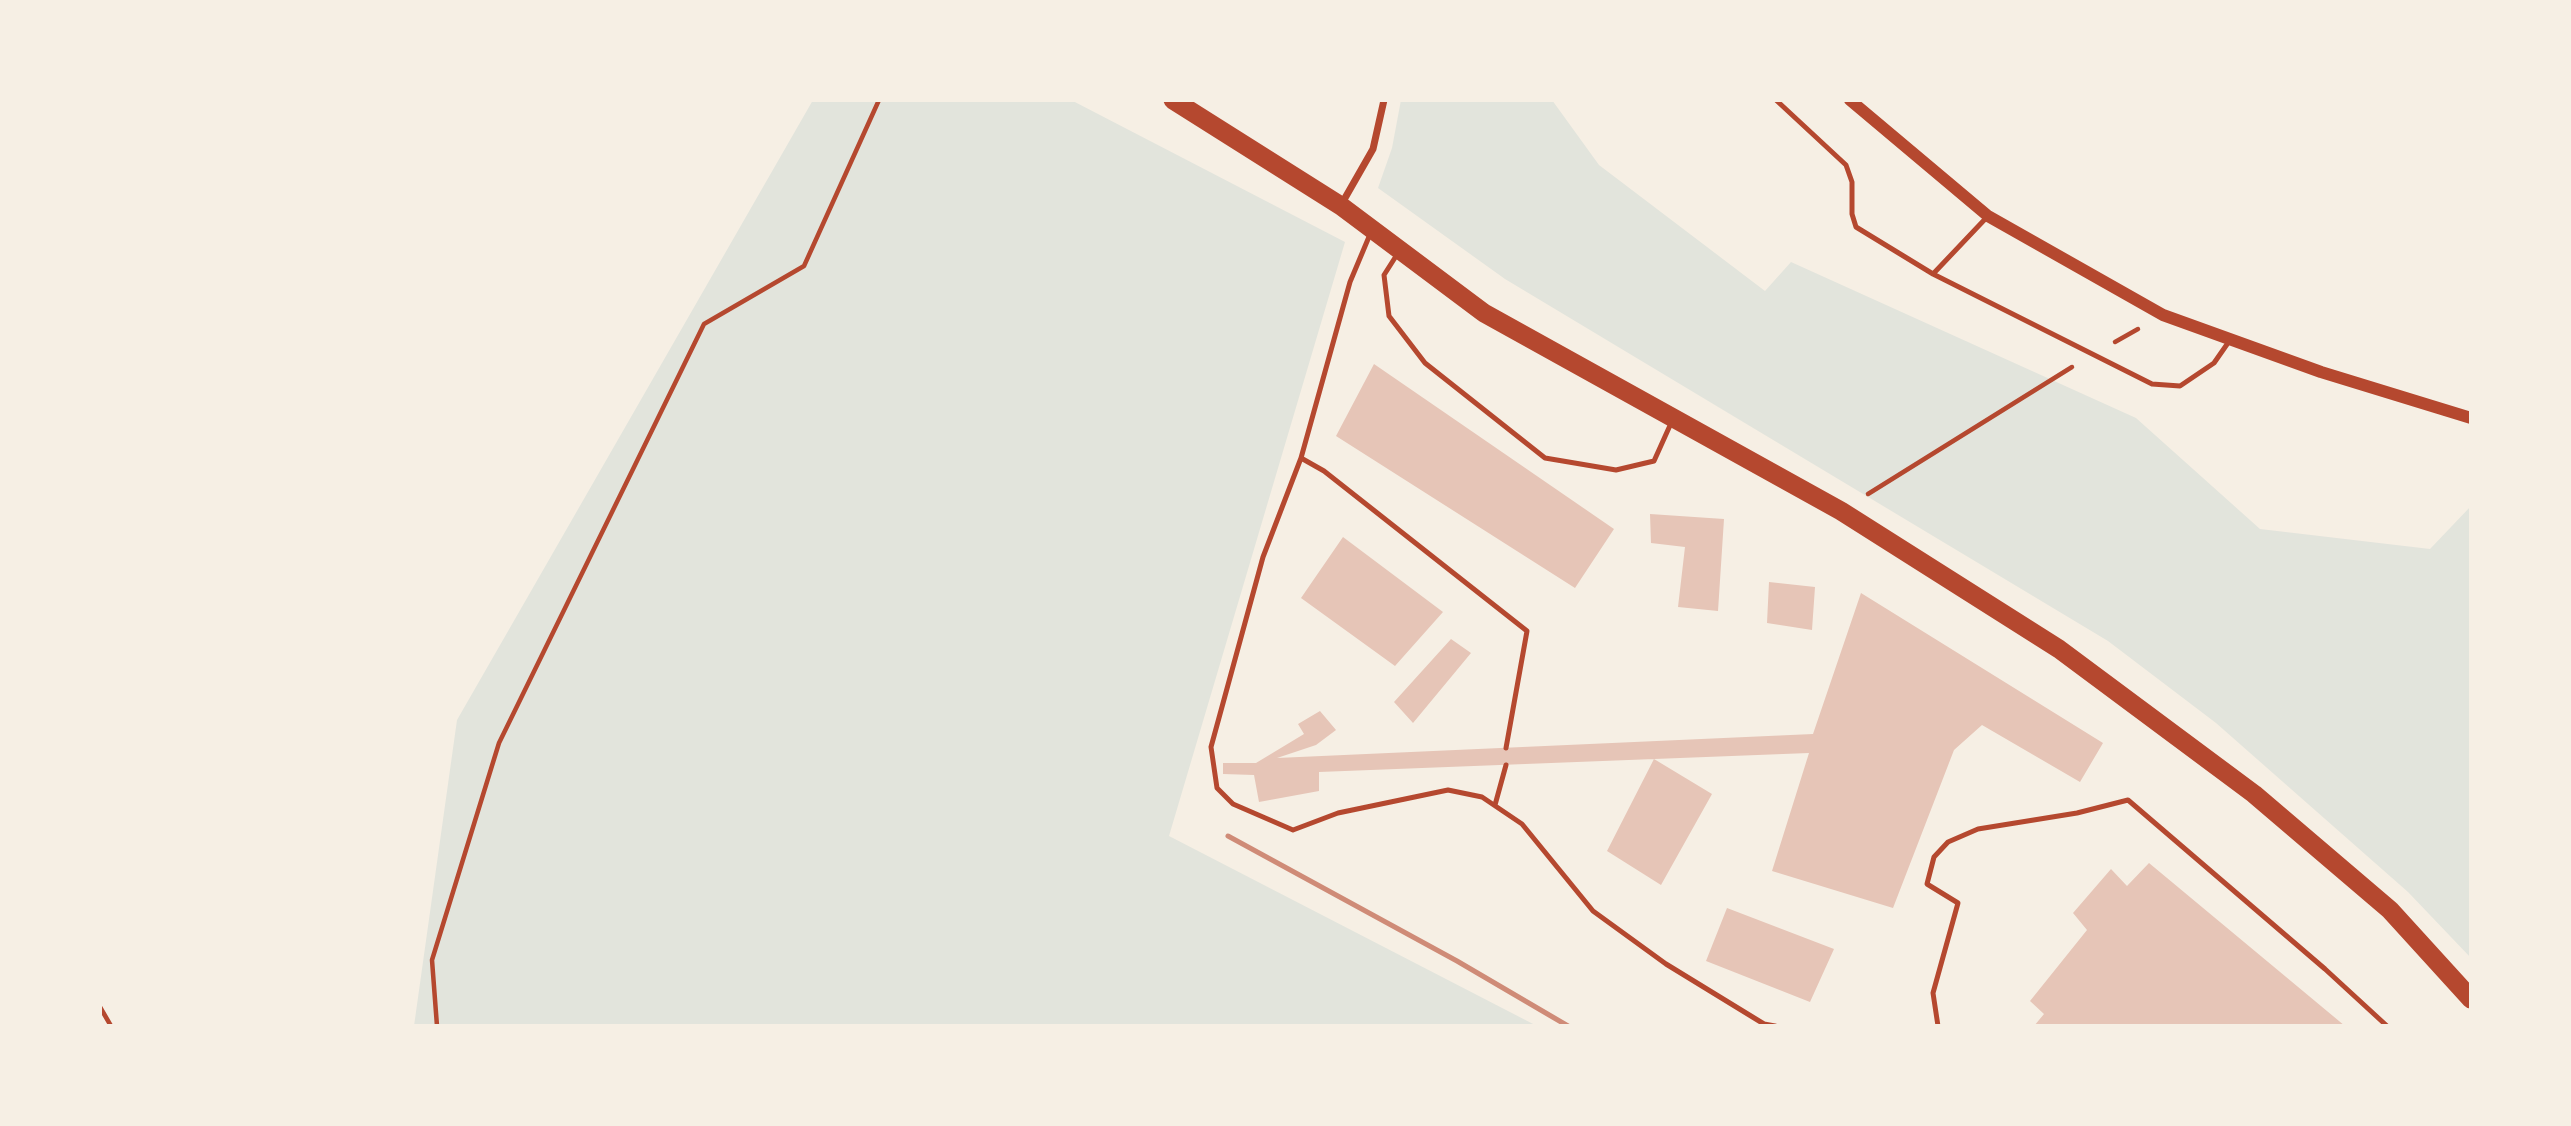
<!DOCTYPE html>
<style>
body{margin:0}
#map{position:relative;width:2571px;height:1126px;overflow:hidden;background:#f6efe4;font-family:Rubik,sans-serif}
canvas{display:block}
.frame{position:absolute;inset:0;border:102px solid #f6efe4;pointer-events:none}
</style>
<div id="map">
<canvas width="2571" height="1126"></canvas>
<div class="frame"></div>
</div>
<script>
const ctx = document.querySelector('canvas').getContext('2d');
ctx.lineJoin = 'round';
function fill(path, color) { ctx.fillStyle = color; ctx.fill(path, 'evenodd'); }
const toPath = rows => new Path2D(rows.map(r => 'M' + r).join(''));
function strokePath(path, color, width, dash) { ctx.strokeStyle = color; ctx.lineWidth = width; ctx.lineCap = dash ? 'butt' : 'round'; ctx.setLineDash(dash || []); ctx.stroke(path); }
const green = toPath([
 [813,100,1071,100,1345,242,1169,836,1537,1026,414,1026,457,720],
 [1401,100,1552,100,1599,165,1765,291,1791,262,2136,418,2260,529,2430,549,2471,506,2471,958,2408,892,2216,723,2108,641,1505,279,1378,188,1392,148]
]);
const building = toPath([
 [1374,364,1614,529,1575,588,1336,436],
 [1650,514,1724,519,1718,611,1678,607,1685,547,1651,543],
 [1343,537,1443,612,1395,666,1301,598],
 [1769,582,1815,587,1812,630,1767,623],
 [1861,593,2103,743,2080,782,1982,725,1954,750,1893,908,1772,871,1809,753,1319,772,1319,791,1259,802,1254,775,1223,774,1223,763,1256,763,1304,734,1298,724,1320,711,1336,730,1316,745,1277,758,1813,734],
 [1451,639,1471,653,1413,723,1394,702],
 [1654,759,1712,794,1661,885,1607,851],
 [2149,863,2345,1026,2034,1026,2044,1014,2030,1001,2087,930,2073,913,2111,869,2127,886],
 [1727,908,1834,949,1810,1002,1706,961]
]);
const path = toPath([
 [2115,342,2138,329],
 [1868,494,2072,367],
 [100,1007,111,1026],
 [437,1026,432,960,499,743,704,324,804,266,879,100]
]);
const service = toPath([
 [1776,100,1846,165,1852,182,1852,214,1856,227,1933,274,1988,216],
 [1371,232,1350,282,1301,458,1324,471,1527,631,1506,748],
 [1398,253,1384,275,1389,316,1425,363,1545,458,1616,470,1654,461,1672,421],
 [1933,274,2152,384,2180,386,2214,363,2230,340],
 [1301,458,1263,557,1211,747,1217,788,1233,804,1293,830,1338,813,1448,790,1482,797,1522,824,1593,911,1666,964,1764,1024,1775,1026],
 [1495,805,1506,765],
 [1938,1026,1933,993,1958,903,1927,884,1934,857,1948,842,1978,829,2077,813,2128,800,2325,969,2387,1026]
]);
const minor = toPath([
 [1341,205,1373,149,1384,100]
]);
const tertiary = toPath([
 [1850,100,1988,216,2163,315,2321,372,2471,418]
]);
const trunk = toPath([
 [1173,100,1341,206,1484,313,1841,511,2059,649,2254,794,2390,910,2471,999]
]);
const rail = toPath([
 [1228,836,1457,961,1568,1026]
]);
fill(green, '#e2e4dc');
fill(building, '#e6c5b7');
strokePath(path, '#b5482f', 4.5);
strokePath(service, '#b5482f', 5);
strokePath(minor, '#b5482f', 7);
strokePath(tertiary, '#b5482f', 12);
strokePath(trunk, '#b5482f', 19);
strokePath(rail, '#cf8b77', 5);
</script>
